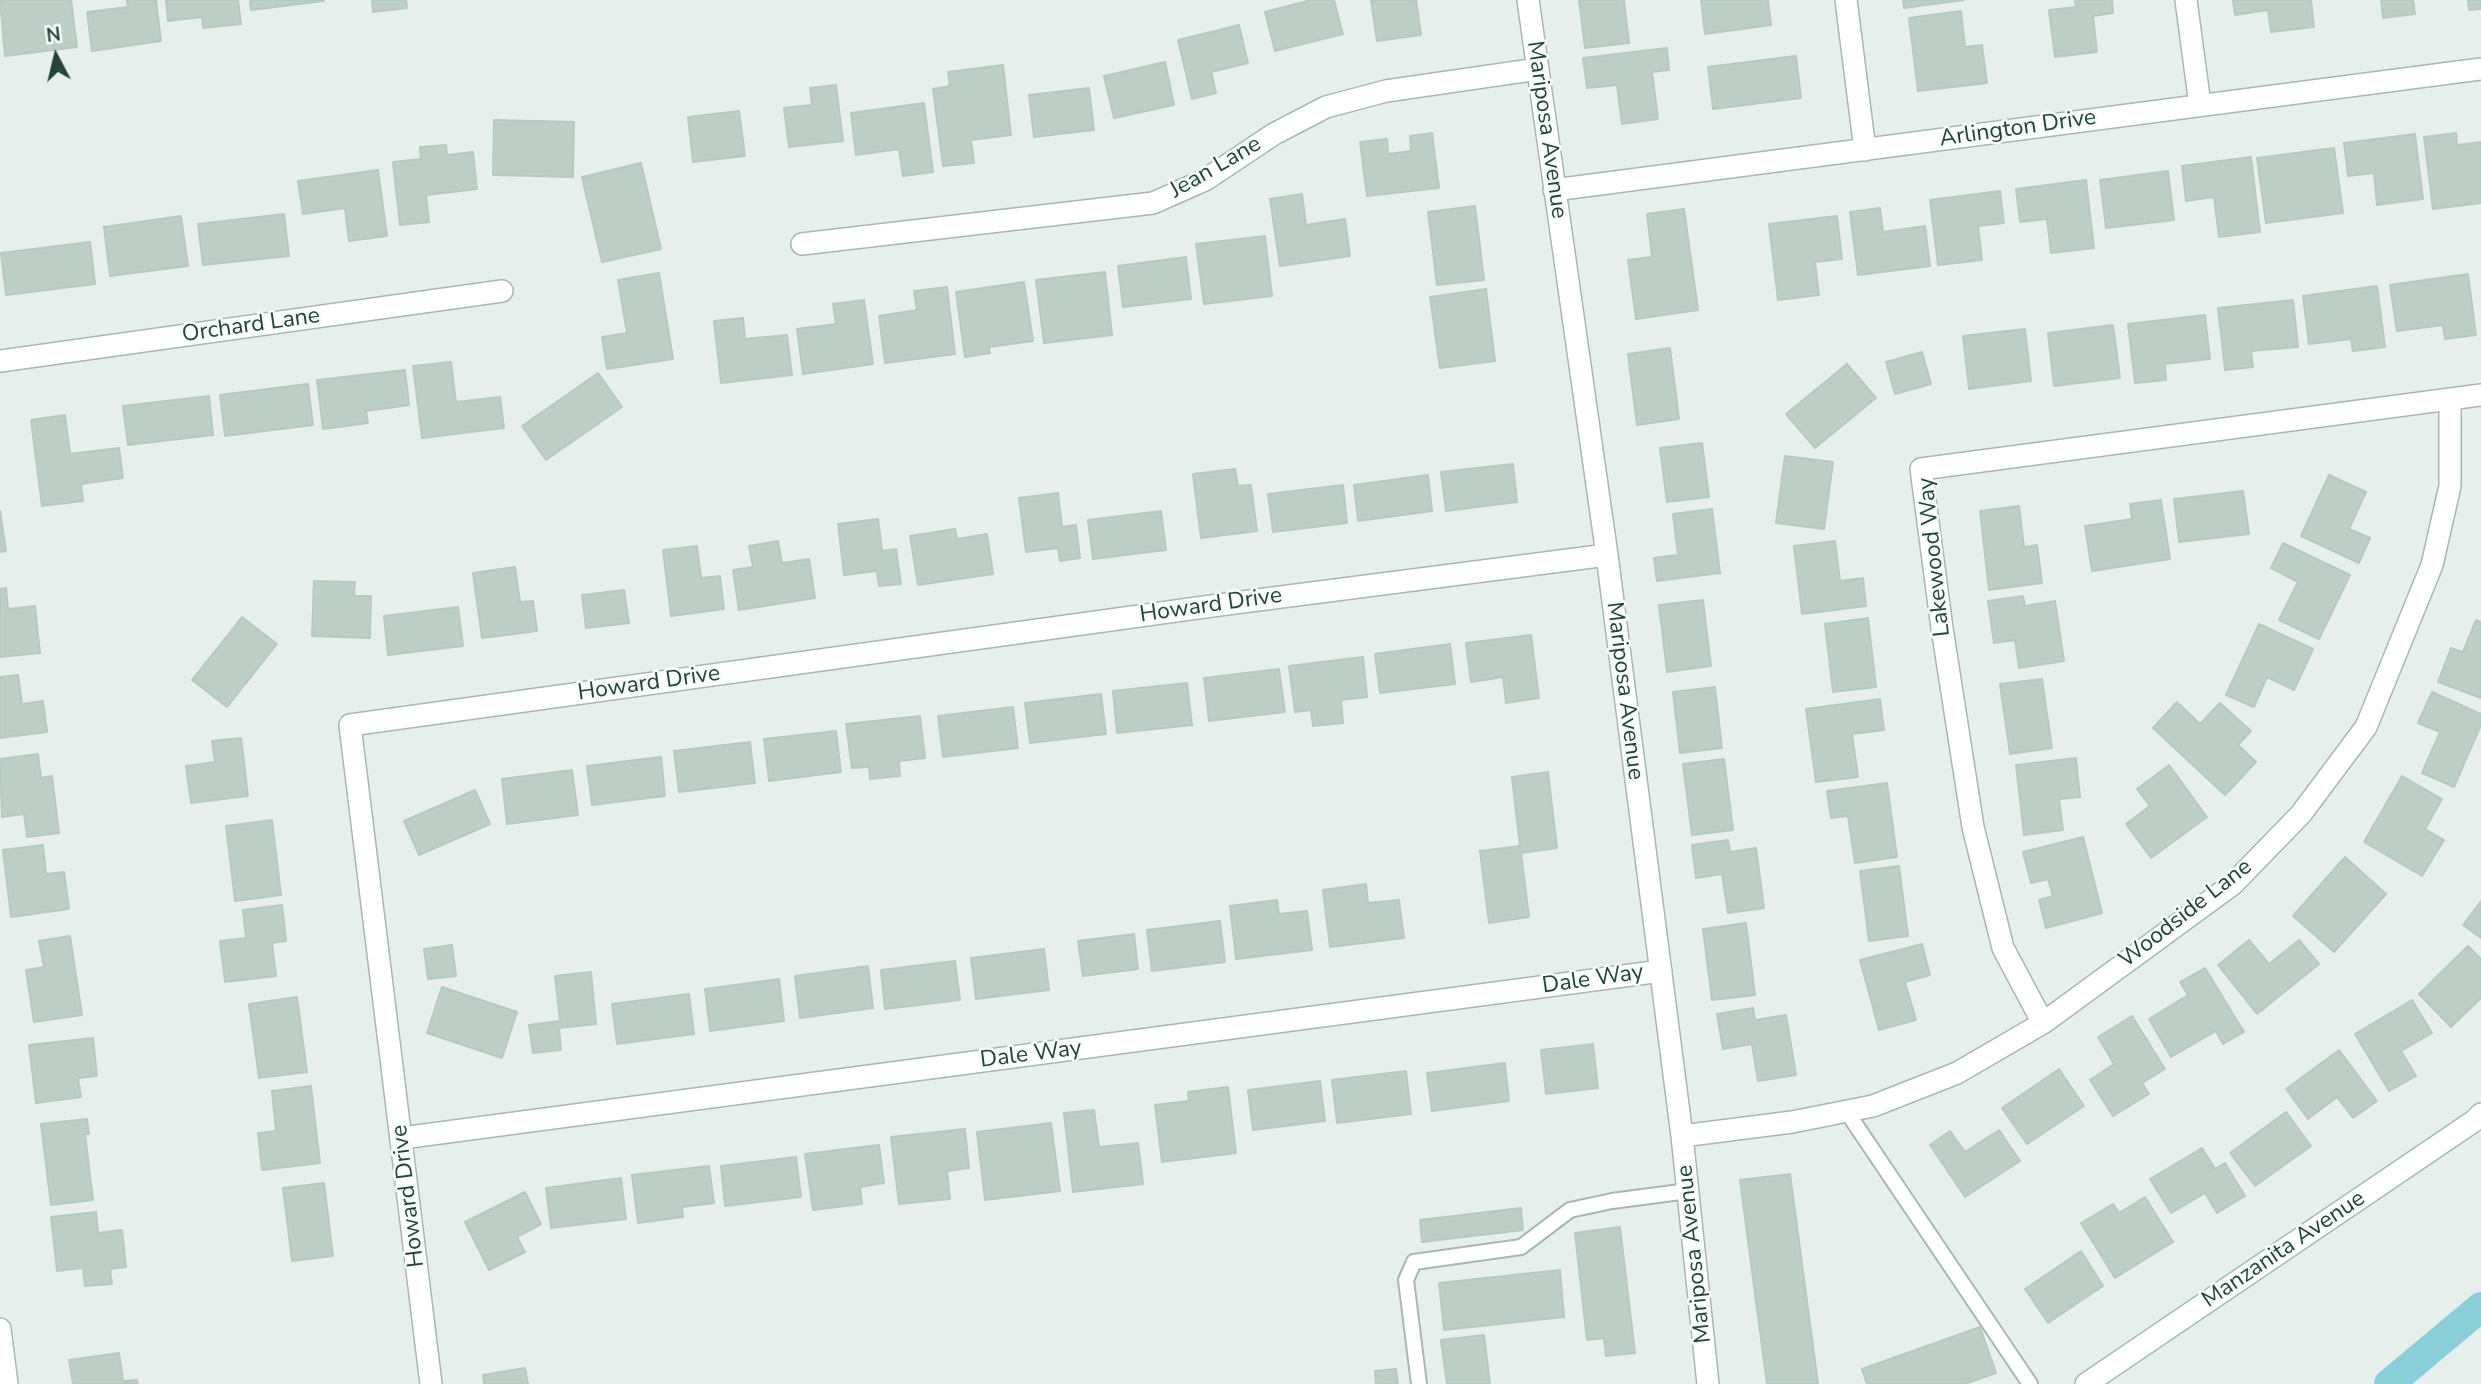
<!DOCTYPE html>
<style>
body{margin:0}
#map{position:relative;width:2481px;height:1384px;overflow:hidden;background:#e6efeb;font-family:"Nunito Sans",sans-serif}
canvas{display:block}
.north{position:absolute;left:21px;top:21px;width:70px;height:70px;-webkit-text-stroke:5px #f7fbf9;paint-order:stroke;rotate:353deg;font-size:19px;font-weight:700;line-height:28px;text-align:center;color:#224439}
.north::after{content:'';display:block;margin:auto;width:24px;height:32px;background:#224439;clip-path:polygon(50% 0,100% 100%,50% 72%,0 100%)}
</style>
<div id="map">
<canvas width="2481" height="1384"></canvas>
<div class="north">N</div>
</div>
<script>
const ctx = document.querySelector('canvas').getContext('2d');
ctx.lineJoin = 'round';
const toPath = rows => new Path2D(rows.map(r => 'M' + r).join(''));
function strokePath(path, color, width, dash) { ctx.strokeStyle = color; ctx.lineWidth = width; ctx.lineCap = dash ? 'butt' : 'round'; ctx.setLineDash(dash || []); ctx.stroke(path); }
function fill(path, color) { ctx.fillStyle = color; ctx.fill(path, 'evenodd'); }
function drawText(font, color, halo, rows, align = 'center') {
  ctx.font = font + ' "Nunito Sans",sans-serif'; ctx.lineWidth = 5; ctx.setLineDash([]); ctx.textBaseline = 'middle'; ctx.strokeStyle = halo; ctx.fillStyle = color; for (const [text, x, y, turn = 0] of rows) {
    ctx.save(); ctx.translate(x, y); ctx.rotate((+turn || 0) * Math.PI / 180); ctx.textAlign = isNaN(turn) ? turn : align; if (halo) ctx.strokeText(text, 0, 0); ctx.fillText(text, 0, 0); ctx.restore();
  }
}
const canal = toPath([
 [2389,1384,2481,1307]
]);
const building = toPath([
 [0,0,71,0,77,47,5,56,0,0],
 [127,0,156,0,161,41,92,51,87,12,128,7,127,0],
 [166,0,238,0,241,24,203,28,202,17,168,21,166,0],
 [250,0,324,0,324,1,251,10,250,0],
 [372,0,406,0,407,8,373,12,372,0],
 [1311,0,1334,0,1343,34,1275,51,1265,12,1311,0],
 [1371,0,1416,0,1421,35,1377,41,1371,0],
 [1579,0,1624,0,1629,43,1585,48,1579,0],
 [1701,0,1768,0,1771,25,1705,34,1701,0],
 [1903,0,1964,0,1904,8,1903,0],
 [2075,0,2112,0,2113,13,2093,16,2097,52,2055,57,2049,10,2076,7,2075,0],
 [2233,0,2311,0,2314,27,2271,32,2268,10,2235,15,2233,0],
 [2381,0,2413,0,2415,14,2383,18,2381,0],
 [2468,0,2481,0,2481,9,2469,10,2468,0],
 [1961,11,1965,47,1982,45,1987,83,1918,91,1909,18,1961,11],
 [1239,25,1248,63,1211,72,1216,93,1192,99,1178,40,1239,25],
 [1667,48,1669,70,1652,72,1658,119,1622,124,1617,85,1587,88,1583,58,1667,48],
 [1796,56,1801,98,1713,109,1708,67,1796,56],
 [1165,62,1174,105,1114,118,1104,76,1165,62],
 [1003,65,1011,135,971,140,974,163,943,166,933,89,950,86,948,72,1003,65],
 [836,85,843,141,789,147,784,108,812,105,810,88,836,85],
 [1089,88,1094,130,1034,137,1029,95,1089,88],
 [924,103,933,172,903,176,899,149,856,155,851,113,924,103],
 [739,111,745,156,693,162,688,117,739,111],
 [494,120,574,122,573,177,493,175,494,120],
 [1432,133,1439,188,1367,196,1360,142,1387,139,1388,154,1411,151,1410,136,1432,133],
 [2456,133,2457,145,2481,142,2481,203,2433,209,2424,137,2456,133],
 [2415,134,2423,199,2377,205,2374,173,2348,176,2344,143,2415,134],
 [446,145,447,155,473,152,477,189,426,195,429,222,400,225,393,162,421,159,420,147,446,145],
 [2334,148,2343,213,2266,223,2257,158,2334,148],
 [2251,157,2260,232,2219,237,2214,197,2186,201,2182,166,2251,157],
 [641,163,661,249,602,262,582,177,641,163],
 [378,170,387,236,349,241,345,208,303,214,298,181,378,170],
 [2168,171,2174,220,2106,228,2100,180,2168,171],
 [2086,180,2094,248,2051,253,2047,219,2020,222,2016,189,2086,180],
 [2000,191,2004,223,1978,226,1982,260,1938,265,1930,200,2000,191],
 [1302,194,1306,225,1345,219,1350,256,1280,266,1270,199,1302,194],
 [1475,206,1484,280,1437,285,1428,212,1475,206],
 [1880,208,1883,232,1925,226,1930,266,1858,275,1850,212,1880,208],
 [1684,209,1698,310,1636,319,1628,260,1652,257,1647,214,1684,209],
 [284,214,289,256,203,265,198,224,284,214],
 [181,216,188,266,110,276,104,227,181,216],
 [1837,216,1842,259,1815,262,1819,295,1778,300,1769,224,1837,216],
 [1265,236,1272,296,1204,304,1196,244,1265,236],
 [90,242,95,284,6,295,1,253,90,242],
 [1186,257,1191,299,1123,307,1118,266,1186,257],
 [1105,272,1112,335,1044,343,1036,280,1105,272],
 [659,273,673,359,607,369,602,337,627,333,618,280,659,273],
 [2468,274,2476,335,2445,339,2443,325,2397,331,2390,285,2468,274],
 [1024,282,1033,341,989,347,990,353,965,357,956,292,1024,282],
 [2377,286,2385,347,2353,351,2351,339,2309,344,2303,296,2377,286],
 [947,287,955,354,885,363,879,316,917,310,914,291,947,287],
 [1486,289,1495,361,1440,368,1430,297,1486,289],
 [864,300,873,364,803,374,797,329,836,324,833,304,864,300],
 [2293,300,2298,347,2251,351,2253,367,2225,370,2218,308,2293,300],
 [2205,315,2210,359,2165,364,2166,380,2135,383,2128,324,2205,315],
 [743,318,745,339,787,335,792,375,721,383,714,321,743,318],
 [2113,325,2120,378,2054,386,2048,333,2113,325],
 [2025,329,2031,381,1969,389,1963,336,2025,329],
 [1670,348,1679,419,1637,425,1628,354,1670,348],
 [1922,352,1931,384,1895,394,1886,362,1922,352],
 [451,362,456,402,500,397,504,428,422,438,413,366,451,362],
 [1847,364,1876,398,1815,448,1786,414,1847,364],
 [405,370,409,405,366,411,368,423,323,429,317,380,405,370],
 [598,373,622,407,546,460,522,426,598,373],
 [308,384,313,425,225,436,220,395,308,384],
 [209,396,213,435,128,445,123,406,209,396],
 [65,415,70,454,119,448,123,478,81,484,83,501,42,506,31,420,65,415],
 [1702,443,1709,497,1667,502,1660,448,1702,443],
 [1785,456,1833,462,1824,529,1776,523,1785,456],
 [1513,464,1517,502,1446,511,1441,472,1513,464],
 [1235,469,1238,486,1251,485,1257,531,1201,538,1193,474,1235,469],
 [1428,475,1432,511,1358,521,1354,485,1428,475],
 [2329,475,2366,492,2349,529,2370,538,2359,563,2301,536,2329,475],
 [1343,485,1347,523,1273,532,1268,494,1343,485],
 [2243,491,2249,534,2179,542,2174,499,2243,491],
 [1058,493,1062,527,1076,525,1080,558,1060,561,1058,548,1026,552,1019,498,1058,493],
 [2161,500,2170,559,2092,571,2085,526,2132,519,2130,504,2161,500],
 [2019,506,2024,547,2037,545,2042,583,1989,590,1980,511,2019,506],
 [1712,509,1720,573,1657,581,1654,558,1678,555,1673,514,1712,509],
 [0,511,6,551,0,552,0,511],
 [1161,511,1166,550,1093,559,1088,520,1161,511],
 [878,519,882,551,896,549,901,584,879,586,877,571,844,575,838,524,878,519],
 [955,529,957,539,987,534,993,574,918,585,910,536,955,529],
 [778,541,782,563,809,559,815,598,739,610,733,570,753,567,749,546,778,541],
 [1835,541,1840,581,1863,578,1866,606,1802,614,1794,546,1835,541],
 [2283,543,2350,575,2319,639,2279,620,2298,582,2271,568,2283,543],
 [697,546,701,578,720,576,724,609,671,616,663,550,697,546],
 [515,567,520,602,533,601,537,631,482,638,473,573,515,567],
 [314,581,355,582,354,596,371,596,370,638,312,636,314,581],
 [6,588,8,609,35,606,40,653,0,657,0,589,6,588],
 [624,590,629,623,586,628,582,595,624,590],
 [2023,596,2025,606,2055,601,2064,661,2019,668,2015,640,1994,643,1988,601,2023,596],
 [1703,600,1711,666,1667,672,1659,605,1703,600],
 [458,607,463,646,388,655,384,616,458,607],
 [242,617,277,644,227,707,192,680,242,617],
 [1868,618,1876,687,1833,692,1825,624,1868,618],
 [2476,620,2481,622,2481,698,2438,682,2451,648,2463,652,2476,620],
 [2259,624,2313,649,2294,690,2267,677,2254,707,2226,695,2259,624],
 [1531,635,1539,698,1506,703,1503,677,1471,682,1466,643,1531,635],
 [1450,644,1455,684,1380,693,1375,654,1450,644],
 [1363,657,1367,697,1341,700,1343,723,1313,726,1311,710,1295,712,1289,666,1363,657],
 [1279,669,1285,712,1209,721,1204,678,1279,669],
 [18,675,22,704,43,701,47,732,0,738,0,677,18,675],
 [2042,679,2052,748,2010,754,2000,684,2042,679],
 [1187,683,1192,725,1117,733,1113,691,1187,683],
 [1715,687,1722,748,1680,753,1673,692,1715,687],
 [2432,692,2481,714,2481,725,2454,787,2422,773,2440,732,2418,723,2432,692],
 [1101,694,1106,734,1030,743,1025,703,1101,694],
 [1880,699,1884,730,1852,734,1858,777,1816,782,1806,709,1880,699],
 [2177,702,2200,724,2220,703,2251,731,2238,745,2256,762,2225,795,2153,728,2177,702],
 [1013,707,1018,748,943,757,938,716,1013,707],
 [920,716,925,758,899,761,900,776,870,779,869,767,852,768,846,724,920,716],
 [836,731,841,772,769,781,764,739,836,731],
 [241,738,248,796,191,803,186,766,215,762,212,741,241,738],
 [750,742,755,783,679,792,674,751,750,742],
 [38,754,41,778,52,776,59,833,27,837,24,814,2,817,0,759,38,754],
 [661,757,665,796,592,805,587,766,661,757],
 [2076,758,2080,797,2059,799,2063,830,2024,835,2016,765,2076,758],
 [1724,759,1733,830,1692,835,1683,764,1724,759],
 [2169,765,2207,817,2151,858,2126,824,2150,806,2137,789,2169,765],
 [572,770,578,815,507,824,502,779,572,770],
 [1548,772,1557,848,1521,853,1529,917,1489,923,1480,851,1520,846,1512,777,1548,772],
 [2402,776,2442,799,2425,829,2444,840,2422,876,2364,842,2402,776],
 [1887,783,1897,857,1855,863,1848,816,1831,818,1827,791,1887,783],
 [475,790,490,824,419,855,404,821,475,790],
 [272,820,281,895,235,901,226,826,272,820],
 [2083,837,2102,913,2046,928,2039,900,2053,896,2048,879,2031,883,2023,852,2083,837],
 [1728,840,1730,852,1756,848,1764,908,1728,913,1722,874,1696,878,1692,845,1728,840],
 [43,845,46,874,64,872,69,909,11,917,3,850,43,845],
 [2345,857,2386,894,2334,952,2293,916,2345,857],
 [1899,866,1908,936,1869,941,1860,871,1899,866],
 [1366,884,1368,903,1399,900,1404,938,1330,947,1323,890,1366,884],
 [1277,900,1279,914,1307,911,1312,950,1236,959,1230,906,1277,900],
 [2481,901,2481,938,2463,925,2481,901],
 [282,905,286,941,272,943,276,976,225,982,220,941,246,938,243,910,282,905],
 [1220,921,1225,962,1152,971,1147,930,1220,921],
 [1746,923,1755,995,1712,1000,1703,929,1746,923],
 [1134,934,1138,969,1083,976,1078,941,1134,934],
 [70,936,82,1015,34,1022,26,970,44,967,39,941,70,936],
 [2249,940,2269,964,2299,940,2319,964,2257,1014,2218,965,2249,940],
 [1922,944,1930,975,1905,982,1916,1020,1879,1030,1860,960,1922,944],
 [452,945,456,976,428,979,424,949,452,945],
 [2468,946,2481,959,2481,998,2451,1027,2419,994,2468,946],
 [1044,949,1049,990,976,999,971,958,1044,949],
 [955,961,960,1000,885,1009,881,970,955,961],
 [868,966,873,1008,800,1018,795,976,868,966],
 [2205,968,2244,1032,2223,1044,2216,1031,2171,1057,2149,1019,2188,995,2180,982,2205,968],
 [591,972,596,1024,559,1028,561,1050,533,1053,529,1025,560,1021,555,976,591,972],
 [779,979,784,1021,710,1031,705,989,779,979],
 [442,987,517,1012,502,1058,427,1033,442,987],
 [689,994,694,1034,617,1044,612,1004,689,994],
 [297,997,307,1072,259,1078,249,1004,297,997],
 [2412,1000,2432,1033,2401,1051,2416,1076,2389,1091,2355,1034,2412,1000],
 [1753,1008,1755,1020,1786,1015,1796,1075,1758,1081,1752,1044,1723,1049,1717,1014,1753,1008],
 [2132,1016,2165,1069,2142,1083,2149,1094,2113,1116,2090,1080,2114,1064,2098,1037,2132,1016],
 [93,1038,97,1076,78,1078,81,1097,36,1103,29,1045,93,1038],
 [1593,1044,1598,1088,1546,1094,1541,1050,1593,1044],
 [2339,1050,2377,1101,2353,1118,2337,1097,2308,1119,2286,1089,2339,1050],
 [1505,1063,1509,1101,1432,1111,1427,1073,1505,1063],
 [2059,1069,2084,1106,2027,1144,2002,1108,2059,1069],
 [1406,1071,1411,1114,1337,1123,1332,1080,1406,1071],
 [1320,1081,1325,1121,1253,1130,1248,1090,1320,1081],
 [311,1086,320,1163,262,1170,258,1133,276,1131,272,1091,311,1086],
 [1228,1087,1236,1153,1162,1162,1155,1105,1189,1101,1188,1092,1228,1087],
 [1094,1110,1099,1147,1138,1143,1143,1184,1073,1192,1064,1113,1094,1110],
 [2286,1112,2311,1146,2255,1186,2230,1153,2286,1112],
 [87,1119,89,1134,85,1134,93,1200,51,1205,41,1124,87,1119],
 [1051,1123,1060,1191,985,1200,977,1132,1051,1123],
 [965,1129,969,1168,947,1171,950,1199,899,1204,891,1137,965,1129],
 [1999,1130,2020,1161,1965,1197,1930,1145,1950,1131,1965,1152,1999,1130],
 [879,1145,884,1183,860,1187,862,1204,813,1210,805,1154,879,1145],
 [2202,1148,2215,1169,2225,1163,2245,1196,2217,1213,2205,1193,2171,1213,2150,1179,2202,1148],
 [796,1157,801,1197,725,1206,721,1166,796,1157],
 [709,1166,714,1203,682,1207,683,1217,638,1223,632,1175,709,1166],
 [1790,1174,1818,1384,1767,1384,1740,1180,1790,1174],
 [621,1178,626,1219,551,1228,546,1188,621,1178],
 [324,1183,333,1256,292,1261,283,1188,324,1183],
 [525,1192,541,1224,517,1237,525,1252,489,1270,465,1222,525,1192],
 [2145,1197,2173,1242,2115,1278,2081,1223,2113,1204,2119,1213,2145,1197],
 [1521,1208,1523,1230,1422,1242,1420,1220,1521,1208],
 [96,1212,98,1233,122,1230,126,1267,110,1269,112,1284,85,1286,83,1268,57,1271,51,1217,96,1212],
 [1620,1227,1635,1353,1606,1356,1604,1338,1587,1340,1575,1233,1620,1227],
 [2081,1251,2103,1286,2048,1323,2025,1289,2081,1251],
 [1560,1270,1564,1317,1444,1330,1439,1283,1560,1270],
 [1980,1327,1996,1373,1965,1384,1867,1384,1862,1369,1980,1327],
 [1484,1335,1490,1384,1447,1384,1441,1340,1484,1335],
 [119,1353,123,1381,137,1380,138,1384,73,1384,69,1360,119,1353],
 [525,1368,528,1384,484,1384,483,1375,525,1368],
 [1396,1369,1398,1384,1376,1384,1375,1371,1396,1369]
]);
const lane = toPath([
 [1847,1112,2030,1384],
 [1419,1384,1406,1280,1414,1262,1521,1247,1570,1210,1612,1201,1688,1191]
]);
const street = toPath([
 [1528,0,1607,555,1682,1136,1708,1384],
 [1846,0,1865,150],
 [2186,0,2200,105],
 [1554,190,2481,69],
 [802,244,1153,203,1205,180,1274,134,1326,107,1386,91,1538,69],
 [0,361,502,291],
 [2043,1023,2003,948,1973,827,1942,628,1921,469,2481,395],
 [1682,1136,1792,1122,1873,1106,1957,1073,2043,1023,2233,884,2301,814,2366,727,2432,565,2450,486,2450,399],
 [402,1138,1661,971],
 [431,1384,350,725,1219,605,1607,555]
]);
const secondary = toPath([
 [0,1329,7,1384],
 [2086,1384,2474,1121,2481,1114]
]);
const streetNames = [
 ["Arlington Drive",2018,129,-8],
 ["Mariposa Avenue",1546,130,82],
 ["Jean Lane",1216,168,-30],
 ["Orchard Lane",251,326,-8],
 ["Lakewood Way",1935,557,-96],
 ["Howard Drive",1211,606,-8],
 ["Howard Drive",649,684,-8],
 ["Mariposa Avenue",1624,691,83],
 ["Woodside Lane",2186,914,-38],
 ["Dale Way",1593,980,-8],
 ["Dale Way",1031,1055,-7],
 ["Howard Drive",409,1196,-97],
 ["Manzanita Avenue",2284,1250,-34],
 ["Mariposa Avenue",1695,1254,-96]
];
strokePath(canal, '#8acfd8', 30);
fill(building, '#bdcec6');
strokePath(building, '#b7cac1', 2);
strokePath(lane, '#a7b8b2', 18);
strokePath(street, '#a7b8b2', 24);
strokePath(secondary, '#a3bcb2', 24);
strokePath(lane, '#fff', 14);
strokePath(street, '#fff', 21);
strokePath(secondary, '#fff', 21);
drawText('23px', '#224439', '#f7fbf9', streetNames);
</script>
